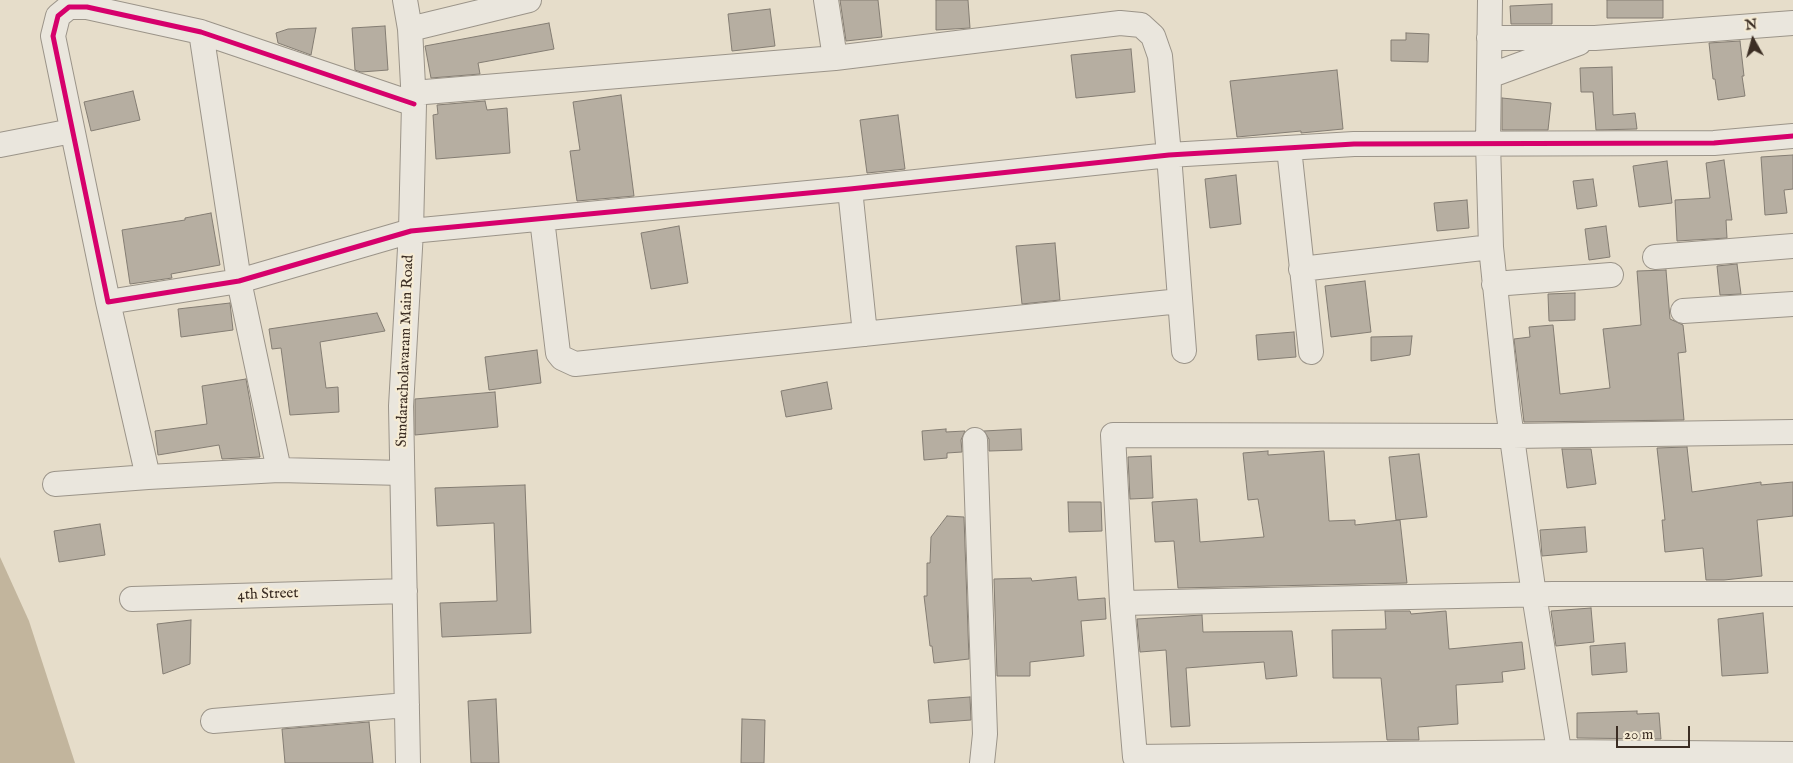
<!DOCTYPE html>
<style>
body{margin:0}
#map{position:relative;width:1793px;height:763px;overflow:hidden;background:#e6ddca;font-family:"IM FELL English",serif}
canvas{display:block}
.north{position:absolute;left:1728px;top:15px;width:50px;height:50px;-webkit-text-stroke:4px #f6ecd5;paint-order:stroke;rotate:353deg;font-size:14px;font-weight:700;line-height:20px;text-align:center;color:#3b2d23}
.north::after{content:'';display:block;margin:auto;width:18px;height:22px;background:#3b2d23;clip-path:polygon(50% 0,100% 100%,50% 72%,0 100%)}
.scale{position:absolute;left:1616px;top:726px;width:74px;height:22px;box-sizing:border-box;border:2px solid #3b2d23;border-top:0;padding-left:6px;font-size:15px;line-height:18px;white-space:nowrap;color:#3b2d23;-webkit-text-stroke:4px #f6ecd5;paint-order:stroke}
</style>
<div id="map">
<canvas width="1793" height="763"></canvas>
<div class="north">N</div>
<div class="scale">20 m</div>
</div>
<script>
const ctx = document.querySelector('canvas').getContext('2d');
ctx.lineJoin = 'round';
function fill(path, color) { ctx.fillStyle = color; ctx.fill(path, 'evenodd'); }
const toPath = rows => new Path2D(rows.map(r => 'M' + r).join(''));
function strokePath(path, color, width, dash) { ctx.strokeStyle = color; ctx.lineWidth = width; ctx.lineCap = dash ? 'butt' : 'round'; ctx.setLineDash(dash || []); ctx.stroke(path); }
function drawText(font, color, halo, rows, align = 'center') {
  ctx.font = font + ' "IM FELL English",serif'; ctx.lineWidth = 4.5; ctx.setLineDash([]); ctx.textBaseline = 'middle'; ctx.strokeStyle = halo; ctx.fillStyle = color; for (const [text, x, y, turn = 0] of rows) {
    ctx.save(); ctx.translate(x, y); ctx.rotate((+turn || 0) * Math.PI / 180); ctx.textAlign = isNaN(turn) ? turn : align; if (halo) ctx.strokeText(text, 0, 0); ctx.fillText(text, 0, 0); ctx.restore();
  }
}
const water = toPath([
 [0,557,29,621,75,763,0,763]
]);
const building = toPath([
 [840,0,878,0,882,37,846,41,840,0],
 [936,0,968,0,970,28,936,30,936,0],
 [1607,0,1663,0,1663,18,1607,18,1607,0],
 [1552,4,1552,24,1511,24,1510,6,1552,4],
 [770,9,775,46,732,51,728,14,770,9],
 [549,23,554,49,478,63,480,74,431,78,425,46,549,23],
 [385,26,388,70,361,72,355,70,352,28,385,26],
 [316,28,311,55,278,43,276,33,288,29,316,28],
 [1406,33,1429,34,1428,62,1391,61,1391,40,1406,40,1406,33],
 [1740,41,1744,76,1742,76,1745,96,1718,100,1715,79,1713,79,1709,43,1740,41],
 [1131,49,1135,92,1076,98,1071,55,1131,49],
 [1612,67,1613,115,1635,113,1637,129,1596,130,1593,92,1581,92,1580,68,1612,67],
 [1337,70,1343,129,1301,133,1301,131,1237,137,1230,81,1337,70],
 [133,91,140,120,91,131,84,102,133,91],
 [621,95,634,196,577,201,570,151,580,150,573,102,621,95],
 [1502,98,1551,103,1548,130,1502,130,1502,98],
 [485,101,487,110,507,108,510,153,436,159,433,115,438,114,437,105,485,101],
 [898,115,905,169,867,173,860,120,898,115],
 [1793,155,1793,189,1784,190,1787,213,1765,215,1761,157,1793,155],
 [1724,160,1732,220,1726,220,1727,238,1677,241,1675,200,1710,198,1706,163,1724,160],
 [1667,161,1672,203,1639,207,1633,166,1667,161],
 [1236,175,1241,224,1210,228,1205,179,1236,175],
 [1593,179,1597,206,1577,209,1573,181,1593,179],
 [1467,200,1469,228,1437,231,1434,203,1467,200],
 [211,213,220,265,171,274,172,278,130,284,122,230,185,220,185,218,211,213],
 [679,226,688,283,651,289,641,233,679,226],
 [1606,226,1610,257,1589,260,1585,229,1606,226],
 [1055,243,1060,300,1022,304,1016,246,1055,243],
 [1737,264,1741,294,1720,295,1717,266,1737,264],
 [1666,270,1670,319,1683,325,1686,352,1678,353,1684,420,1524,422,1514,339,1530,337,1529,327,1553,325,1560,394,1610,388,1603,329,1641,325,1637,271,1666,270],
 [1365,281,1371,332,1331,337,1325,286,1365,281],
 [1575,293,1575,320,1549,321,1548,294,1575,293],
 [230,303,233,330,181,337,178,309,230,303],
 [377,313,385,331,320,342,326,388,338,387,339,412,290,415,281,348,272,349,269,329,377,313],
 [1294,332,1296,357,1258,360,1256,335,1294,332],
 [1412,336,1410,355,1371,361,1371,337,1412,336],
 [537,350,541,383,489,390,485,357,537,350],
 [246,379,260,457,222,459,219,445,158,455,155,431,207,424,202,386,246,379],
 [827,382,832,409,786,417,781,391,827,382],
 [495,392,498,427,415,435,415,399,495,392],
 [946,429,946,432,965,431,961,440,962,452,947,453,947,458,924,460,922,431,946,429],
 [1021,429,1022,450,989,451,989,439,984,431,1021,429],
 [1687,447,1692,492,1761,482,1761,485,1793,482,1793,516,1757,520,1762,576,1724,580,1706,580,1703,548,1665,552,1662,520,1665,520,1657,448,1687,447],
 [1562,449,1591,449,1596,484,1567,488,1562,449],
 [1268,451,1268,455,1324,451,1329,521,1355,520,1355,525,1400,520,1407,583,1178,588,1174,541,1155,542,1152,502,1197,499,1200,542,1264,537,1258,499,1248,500,1243,453,1268,451],
 [1419,454,1427,517,1396,520,1389,457,1419,454],
 [1151,456,1153,498,1130,499,1128,457,1151,456],
 [525,485,531,633,442,637,440,603,497,601,494,523,437,526,435,488,525,485],
 [1068,502,1101,502,1102,531,1069,532,1068,502],
 [947,516,964,517,969,659,934,663,932,646,930,646,924,596,927,596,927,563,930,563,931,537,947,516],
 [100,524,105,555,59,562,54,531,100,524],
 [1585,527,1587,552,1542,556,1540,530,1585,527],
 [1076,577,1078,600,1105,598,1106,619,1081,621,1084,656,1030,662,1030,676,997,676,994,579,1031,578,1032,581,1076,577],
 [1591,608,1594,642,1556,646,1551,611,1591,608],
 [1385,611,1410,611,1411,614,1446,611,1449,649,1522,642,1525,669,1502,672,1503,682,1456,685,1458,724,1418,727,1419,740,1387,740,1381,678,1333,678,1332,630,1386,629,1385,611],
 [1763,613,1768,673,1722,676,1718,619,1763,613],
 [1202,615,1203,632,1292,631,1297,676,1266,679,1264,662,1186,668,1190,726,1171,727,1166,650,1140,652,1137,619,1202,615],
 [191,620,190,664,163,674,157,624,191,620],
 [1625,643,1627,672,1592,675,1590,646,1625,643],
 [970,697,971,720,930,723,928,700,970,697],
 [496,699,499,763,471,763,468,701,496,699],
 [1637,711,1637,714,1659,713,1661,739,1577,738,1577,713,1637,711],
 [742,719,765,720,764,763,741,763,742,719],
 [369,722,373,763,285,763,282,729,369,722]
]);
const minor = toPath([
 [405,0,410,29,414,104,411,231,401,406,408,763],
 [826,0,835,58],
 [1490,0,1488,143,1491,247,1508,409,1534,595,1561,763],
 [410,29,529,0],
 [201,32,239,281,279,470,402,473],
 [1489,38,1595,38,1793,23],
 [1489,76,1579,43],
 [413,93,835,58,1120,23,1141,25,1153,36,1160,56,1169,155,1184,351],
 [414,104,201,32,87,7,69,7,58,16,53,36,108,302,239,281,411,231,850,189,1169,155,1354,144,1714,143,1793,136],
 [0,145,72,131],
 [1289,148,1311,352],
 [850,189,865,334],
 [542,219,558,353,562,358,575,364,1180,301],
 [1655,257,1793,246],
 [1301,269,1491,247],
 [1494,284,1611,275],
 [108,302,148,477,279,470],
 [1683,311,1793,304],
 [1793,432,1512,436,1113,435,1122,603,1135,757,1559,752,1793,754],
 [975,440,985,734,982,763],
 [55,484,148,477],
 [132,599,405,591],
 [1122,603,1553,594,1793,594],
 [213,721,407,705]
]);
const cycleway = toPath([
 [414,104,201,32,87,7,69,7,58,16,53,36,108,302,239,281,411,231,850,189,1169,155,1354,144,1714,143,1793,136]
]);
const streetNames = [
 ["Sundaracholavaram Main Road",406,351,-88],
 ["4th Street",268,595,-2]
];
fill(water, '#c2b59d');
fill(building, '#b6aea1');
strokePath(building, '#847d73', 1);
strokePath(minor, '#9b9489', 26);
strokePath(minor, '#eae6dd', 24);
strokePath(cycleway, '#d6006c', 5);
drawText('15px', '#3b2d23', '#f6ecd5', streetNames);
</script>
